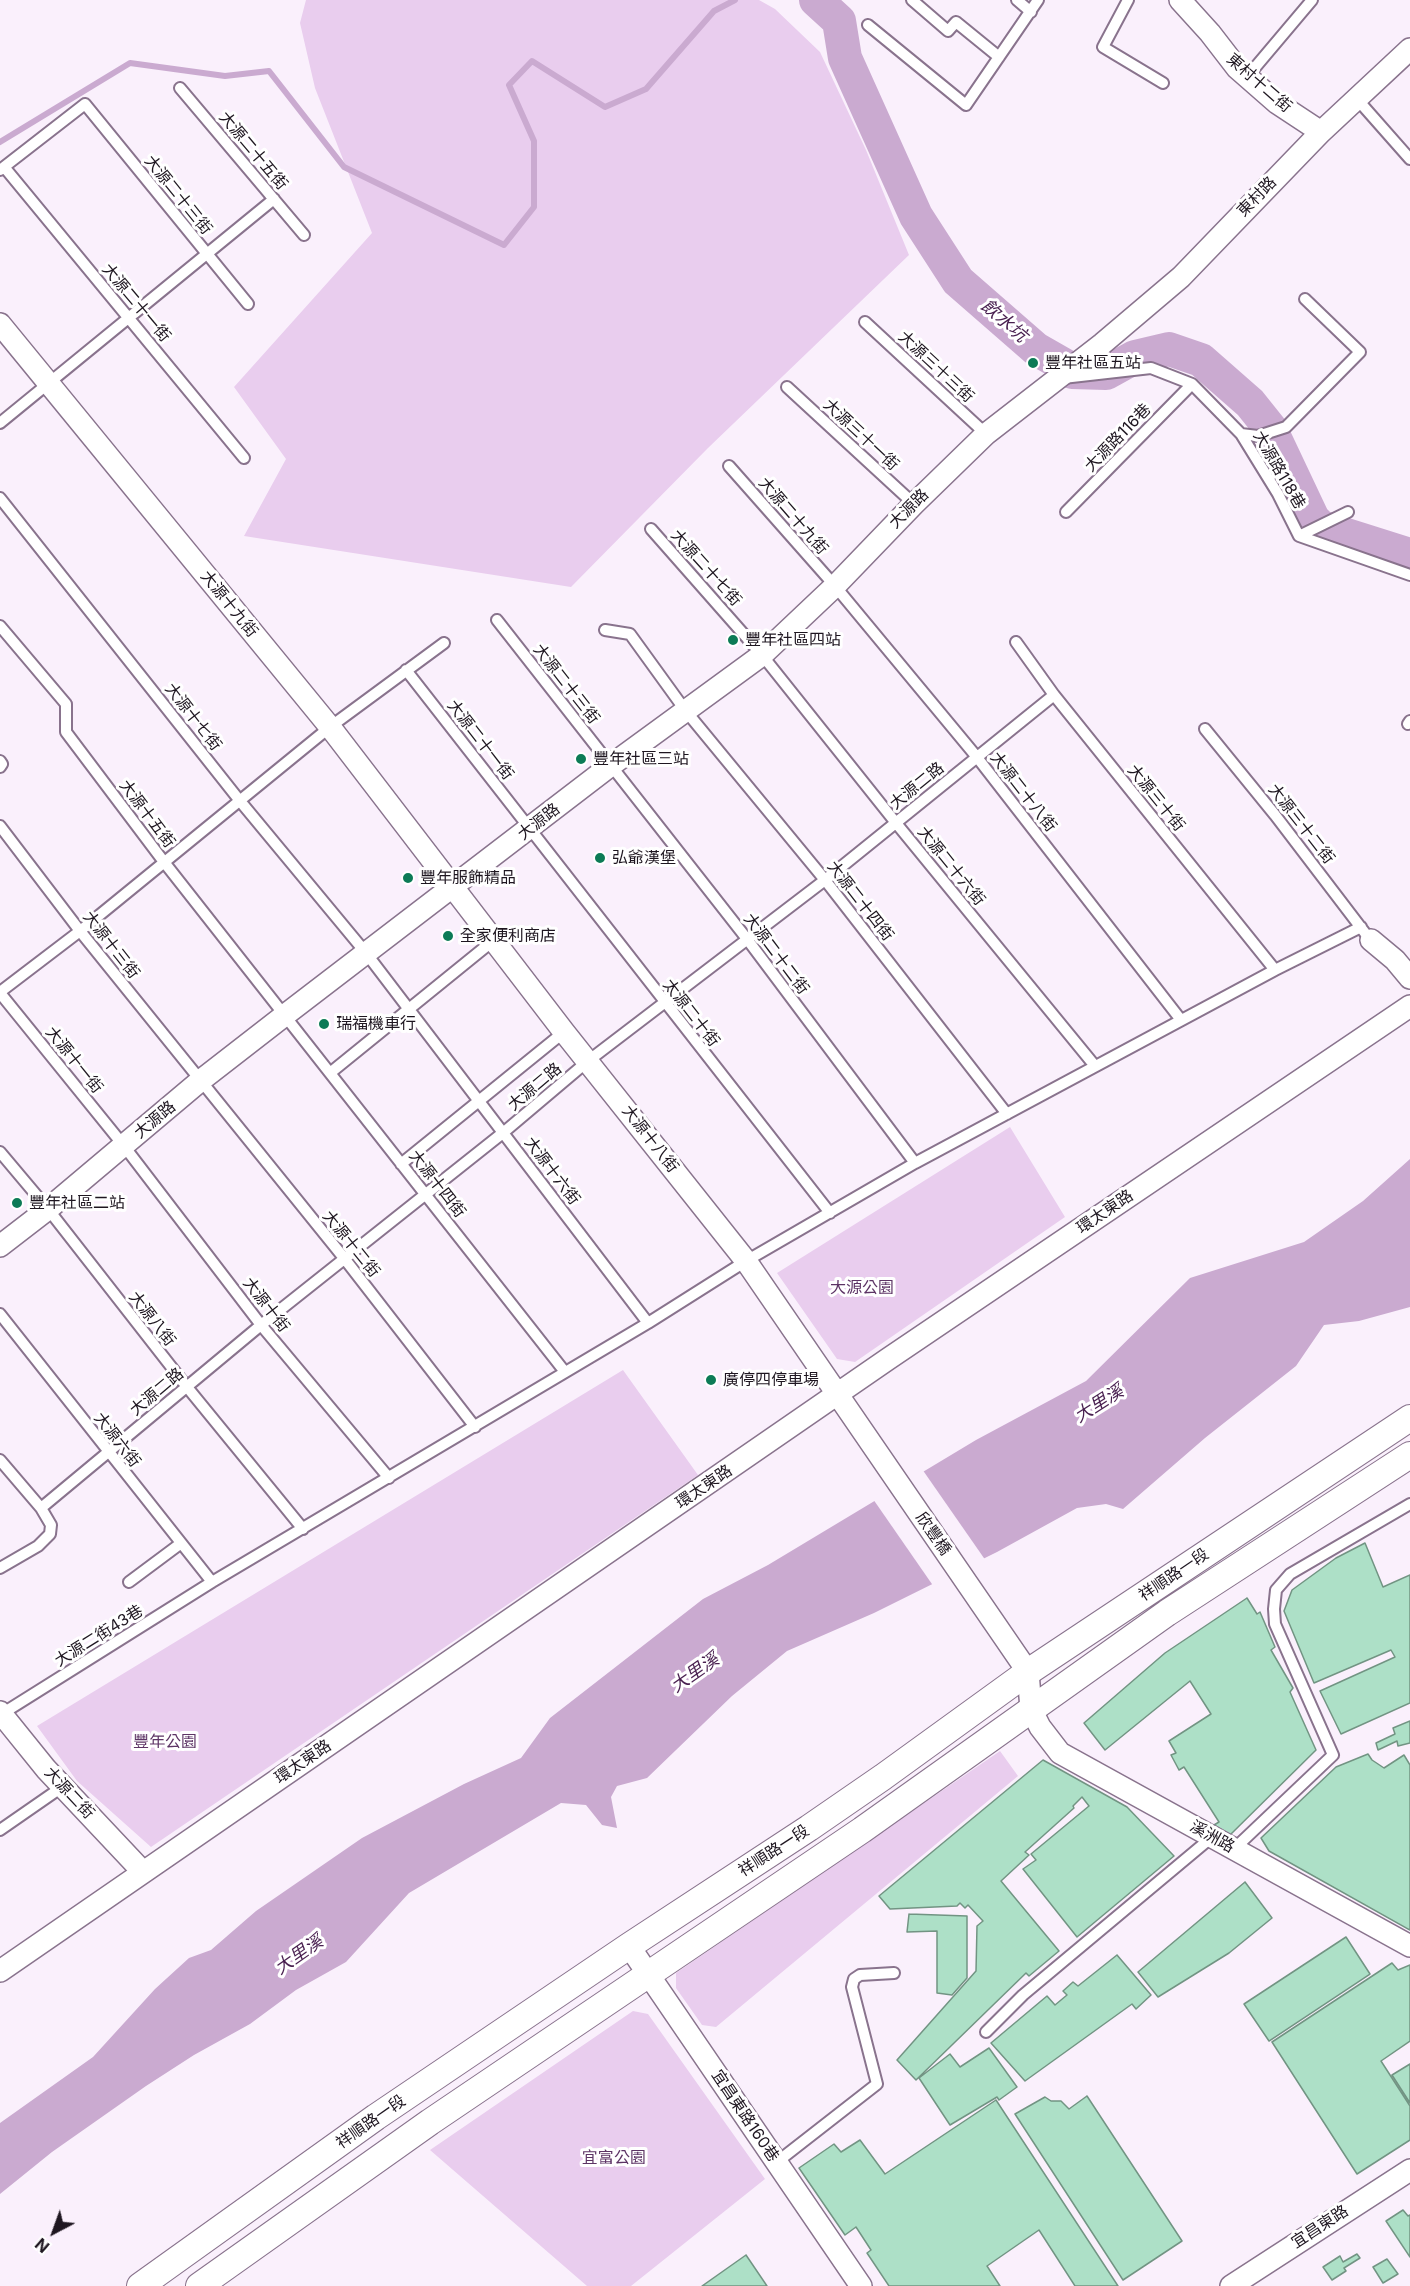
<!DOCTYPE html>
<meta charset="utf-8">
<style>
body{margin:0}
#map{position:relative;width:1410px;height:2286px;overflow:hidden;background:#faf0fc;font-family:Inter,sans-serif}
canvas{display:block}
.north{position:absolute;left:24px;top:2202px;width:60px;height:60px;-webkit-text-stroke:4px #fff;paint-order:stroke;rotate:221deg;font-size:16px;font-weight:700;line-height:24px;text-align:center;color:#1e1620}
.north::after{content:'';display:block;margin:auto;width:21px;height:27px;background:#1e1620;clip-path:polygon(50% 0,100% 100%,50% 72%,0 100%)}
</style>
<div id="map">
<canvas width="1410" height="2286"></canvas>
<div class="north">N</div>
</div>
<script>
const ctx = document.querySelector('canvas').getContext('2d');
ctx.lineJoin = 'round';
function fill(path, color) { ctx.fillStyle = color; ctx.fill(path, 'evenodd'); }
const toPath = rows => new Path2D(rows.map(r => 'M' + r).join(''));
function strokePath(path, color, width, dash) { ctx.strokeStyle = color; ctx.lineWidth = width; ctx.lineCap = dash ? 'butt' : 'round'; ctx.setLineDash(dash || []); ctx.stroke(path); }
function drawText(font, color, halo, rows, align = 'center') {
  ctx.font = font + ' Inter,"Noto Sans TC",sans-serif'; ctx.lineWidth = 6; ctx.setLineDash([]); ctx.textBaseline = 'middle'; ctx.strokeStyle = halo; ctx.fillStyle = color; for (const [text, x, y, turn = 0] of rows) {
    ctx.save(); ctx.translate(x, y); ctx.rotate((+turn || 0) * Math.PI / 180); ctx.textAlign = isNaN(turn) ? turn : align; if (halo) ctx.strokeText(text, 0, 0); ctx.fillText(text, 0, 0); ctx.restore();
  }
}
const green = toPath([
 [306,0,759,0,775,9,820,52,866,150,909,255,708,448,571,587,244,536,286,459,234,387,372,233,315,88,300,23],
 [1010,1127,1065,1217,855,1362,837,1359,777,1273],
 [623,1370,698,1475,151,1847,77,1781,37,1726],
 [1000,1751,1018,1776,716,2027,702,2025,676,1988,676,1973],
 [633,2011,648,2014,765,2179,631,2286,587,2286,430,2150]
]);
const water = toPath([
 [1410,1159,1410,1307,1359,1321,1324,1325,1296,1366,1205,1438,1123,1509,1106,1504,1077,1508,997,1552,874,1613,787,1651,732,1696,647,1778,617,1786,611,1797,617,1828,602,1825,586,1805,561,1803,409,1893,346,1962,296,1990,250,2024,194,2055,146,2086,52,2152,0,2194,0,2123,93,2057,155,1989,189,1958,211,1950,256,1911,362,1838,464,1784,521,1758,550,1718,703,1599,768,1565,976,1440,1086,1381,1190,1278,1304,1242,1363,1201]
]);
const pier = toPath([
 [922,1469,986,1561,934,1587,873,1499]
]);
const stream = toPath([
 [0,142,130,63,225,76,269,71,344,167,504,245,534,207,534,141,509,85,532,61,605,107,646,89,714,11,735,0]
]);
const river = toPath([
 [816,0,839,21,845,58,916,216,958,281,1036,349,1064,365,1072,372,1106,373,1135,357,1169,349,1201,360,1250,403,1270,428,1313,519,1321,527,1410,555]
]);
const building = toPath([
 [1365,1543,1383,1587,1410,1575,1410,1703,1341,1734,1320,1691,1395,1657,1391,1650,1314,1683,1284,1611,1292,1590,1336,1558,1365,1543],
 [1247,1598,1257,1614,1260,1612,1275,1647,1271,1650,1293,1688,1290,1692,1316,1750,1230,1835,1214,1825,1219,1822,1184,1767,1179,1770,1171,1755,1176,1753,1169,1741,1211,1714,1190,1681,1105,1750,1084,1723,1165,1653,1247,1598],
 [1410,1721,1410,1743,1398,1746,1397,1741,1378,1750,1376,1743,1395,1734,1393,1728,1410,1721],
 [1368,1754,1372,1760,1384,1768,1404,1755,1410,1765,1410,1930,1269,1851,1261,1838,1336,1767,1368,1754],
 [1043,1760,1127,1807,1174,1856,1077,1937,1023,1869,1036,1860,1031,1854,1089,1806,1082,1797,1073,1806,1074,1808,1025,1852,1029,1855,1001,1881,1059,1951,1029,1976,1026,1973,916,2080,897,2060,976,1971,977,1926,983,1921,968,1905,965,1908,960,1903,957,1906,890,1909,879,1896,1043,1760],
 [1245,1882,1272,1918,1229,1953,1158,1997,1138,1972,1245,1882],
 [909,1914,967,1916,967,1978,952,1995,937,1993,937,1931,907,1932,909,1914],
 [1346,1937,1370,1974,1269,2041,1244,2004,1346,1937],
 [1117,1955,1151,1995,1136,2009,1132,2004,1025,2081,991,2043,1047,1996,1055,2005,1067,1995,1063,1991,1073,1982,1078,1986,1117,1955],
 [1392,1963,1398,1970,1410,1965,1410,2041,1381,2061,1410,2106,1410,2140,1357,2174,1272,2042,1392,1963],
 [989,2048,1017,2087,999,2100,997,2097,950,2125,919,2078,950,2054,960,2067,989,2048],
 [1410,2064,1410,2103,1392,2075,1410,2064],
 [1087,2096,1182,2241,1123,2280,1015,2114,1045,2097,1051,2101,1061,2101,1069,2109,1087,2096],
 [996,2100,1118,2286,1075,2286,1039,2230,987,2266,1000,2286,889,2286,867,2253,871,2250,856,2227,845,2235,799,2168,834,2144,841,2152,860,2140,885,2174,996,2100],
 [1403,2210,1408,2216,1410,2215,1410,2257,1386,2221,1403,2210],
 [1357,2254,1360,2258,1344,2268,1346,2271,1332,2280,1323,2267,1340,2256,1343,2262,1357,2254],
 [746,2255,767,2286,702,2286,746,2255],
 [1387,2259,1398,2274,1383,2283,1373,2267,1387,2259]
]);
const service = toPath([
 [912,0,948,31,956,22,999,57],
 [1017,0,1031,12],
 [1128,0,1103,47,1163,83],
 [868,25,966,105,1038,0],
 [1247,77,1312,0],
 [180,88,304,235],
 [1357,99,1410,159],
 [5,168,244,458],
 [0,170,85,104,248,304],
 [865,322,986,434],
 [1063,378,1151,368,1192,384,1241,434,1278,494,1299,536,1410,575],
 [787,387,914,504],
 [0,423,274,199],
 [1241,434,1258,436,1286,427,1360,352,1305,299],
 [729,466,835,586,976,756,1181,1020],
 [0,498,240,801,366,953,648,1323],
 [1066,512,1192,384],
 [651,529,762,655,896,823,1095,1066],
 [1299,536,1348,512],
 [497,620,747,939,915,1163],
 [0,626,66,704,66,732,164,862,565,1372],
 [605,630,630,634,685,710,825,880,1007,1114],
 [1016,642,1054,695,1275,970],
 [406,670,830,1213],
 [1408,724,1410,721],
 [1205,729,1275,815,1365,933],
 [0,761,2,764,0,767],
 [0,826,80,931,344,1258,475,1427],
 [0,992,80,931,330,727,444,643],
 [0,993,124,1146,261,1325,389,1478],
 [330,1073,494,940],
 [0,1152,48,1209,187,1387,303,1529],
 [401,1164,564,1032],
 [0,1314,212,1582],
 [0,1460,41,1508,51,1525,50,1534,38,1546,0,1568],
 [41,1508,261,1325,504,1132,588,1061,825,880,1054,695],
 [129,1582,180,1544],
 [0,1715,212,1582,648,1323,746,1261,915,1163,1275,970,1361,927],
 [0,1830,62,1787],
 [1234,1849,1333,1755,1275,1624,1274,1609,1276,1590,1290,1574,1410,1504],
 [986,2032,1023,1995,1212,1837],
 [777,2162,877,2084,852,1987,854,1979,860,1975,894,1973]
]);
const minor = toPath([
 [1180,0,1210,33,1237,68,1277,103,1321,132],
 [0,324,330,727,564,1032,746,1261,1028,1672,1031,1709,1040,1727,1060,1753,1410,1946],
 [1371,940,1395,960,1410,978],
 [0,1246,48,1209,200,1081,285,1015,610,766,762,655,835,586,914,504,986,434,1102,344,1181,277,1321,132,1410,49],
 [0,1712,46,1769,143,1872],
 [629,1946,861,2286],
 [0,1971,888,1359,1410,1006],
 [1231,2286,1410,2170]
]);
const tertiary = toPath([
 [140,2286,376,2117,629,1946,809,1828,883,1777,1028,1672,1410,1418],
 [199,2286,430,2122,862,1830,1167,1613,1410,1455]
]);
const markers = [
 [1033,363,6,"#0c7b56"],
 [733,640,6,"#0c7b56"],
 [581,759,6,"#0c7b56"],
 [600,858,6,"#0c7b56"],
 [408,878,6,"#0c7b56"],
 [448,936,6,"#0c7b56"],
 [324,1024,6,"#0c7b56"],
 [17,1203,6,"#0c7b56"],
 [711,1380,6,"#0c7b56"]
];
const streetNames = [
 ["東村十二街",1259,83,41],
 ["大源二十五街",253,151,50],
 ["大源二十三街",178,195,51],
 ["東村路",1257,197,-46],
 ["大源二十一街",136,303,50],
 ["大源三十三街",936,367,43],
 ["大源三十一街",861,435,43],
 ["大源路116巷",1118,438,-46],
 ["大源路118巷",1279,470,60],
 ["大源路",909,509,-45],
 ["大源二十九街",793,516,49],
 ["大源二十七街",706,568,48],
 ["大源十九街",229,604,51],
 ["大源二十三街",566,684,52],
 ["大源十七街",193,717,52],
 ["大源二十一街",480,740,52],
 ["大源二路",917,786,-39],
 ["大源二十八街",1023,792,52],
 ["大源三十街",1156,798,51],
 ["大源十五街",147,814,53],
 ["大源路",539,822,-38],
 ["大源三十二街",1301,824,52],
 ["大源二十六街",951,866,51],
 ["大源二十四街",860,901,52],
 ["大源十三街",111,945,52],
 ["大源二十二街",776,954,53],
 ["太源二十街",691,1013,52],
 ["大源十一街",74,1060,51],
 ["大源二路",535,1087,-40],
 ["大源路",155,1120,-40],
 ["大源十八街",650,1139,52],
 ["大源十六街",552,1171,53],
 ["大源十四街",437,1184,52],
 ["環太東路",1105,1212,-34],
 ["大源十二街",351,1244,51],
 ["大源十街",266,1305,52],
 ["大源八街",152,1319,52],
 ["大源二路",157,1392,-40],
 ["大源六街",117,1440,52],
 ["環太東路",704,1487,-34],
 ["欣豐橋",933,1534,55],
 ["祥順路一段",1174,1575,-34],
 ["大源二街43巷",99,1636,-32],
 ["環太東路",303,1762,-34],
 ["大源二街",69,1793,47],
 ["溪洲路",1212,1837,29],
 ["祥順路一段",774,1851,-33],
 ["宜昌東路160巷",745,2116,56],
 ["祥順路一段",371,2122,-35],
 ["宜昌東路",1320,2227,-33]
];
const poiNames = [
 ["豐年社區五站",1045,363],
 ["豐年社區四站",745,640],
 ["豐年社區三站",593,759],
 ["弘爺漢堡",612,858],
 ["豐年服飾精品",420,878],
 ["全家便利商店",460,936],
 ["瑞福機車行",336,1024],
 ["豐年社區二站",29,1203],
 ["廣停四停車場",723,1380]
];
const parkNames = [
 ["大源公園",862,1288],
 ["豐年公園",165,1742],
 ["宜富公園",614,2158]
];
const waterNames = [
 ["飲水坑",1004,321,41],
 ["大里溪",1099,1404,-32],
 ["大里溪",695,1673,-35],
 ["大里溪",299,1955,-35]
];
fill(green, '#e9cdee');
fill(water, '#caaad0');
fill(pier, '#faf0fc');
strokePath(stream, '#caaad0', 6);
strokePath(river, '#caaad0', 34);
fill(building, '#ade0c7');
strokePath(building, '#729483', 1.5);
strokePath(service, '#89738d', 14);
strokePath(minor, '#89738d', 24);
strokePath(tertiary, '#89738d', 28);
strokePath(service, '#fff', 10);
strokePath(minor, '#fff', 21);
strokePath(tertiary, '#fff', 26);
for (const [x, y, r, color] of markers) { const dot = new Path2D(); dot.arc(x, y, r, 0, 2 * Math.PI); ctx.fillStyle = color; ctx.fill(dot); strokePath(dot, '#fff', 2); }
drawText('16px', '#1e1620', '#fff', streetNames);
drawText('16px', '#1e1620', '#fff', poiNames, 'left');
drawText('16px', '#5d3465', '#fff', parkNames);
drawText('italic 18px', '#481f4f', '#fff', waterNames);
</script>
